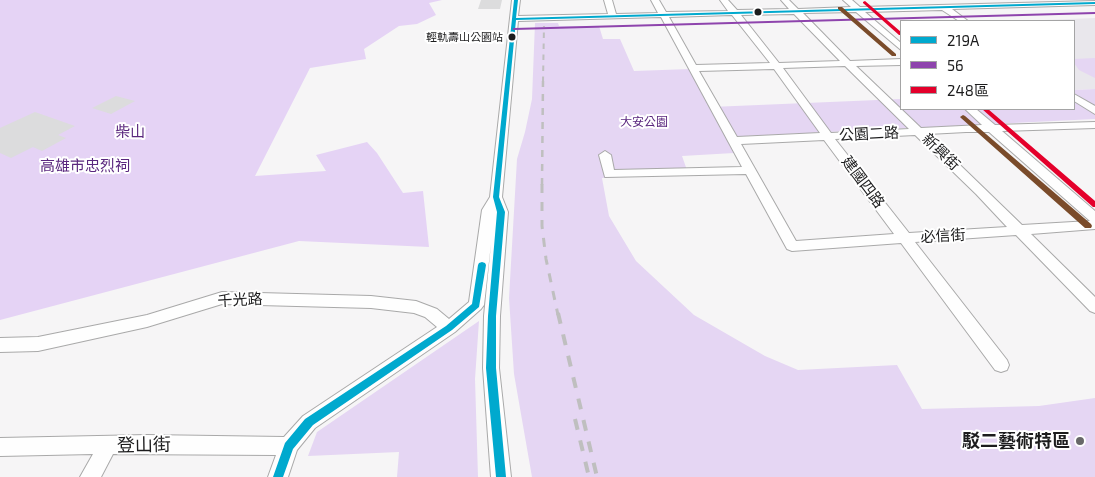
<!DOCTYPE html>
<meta charset="utf-8">
<style>
body{margin:0}
#map{position:relative;width:1095px;height:477px;overflow:hidden;background:#f6f5f6;font-family:"Exo 2","Noto Sans TC",sans-serif}
canvas{display:block}
.legend{position:absolute;left:900px;top:20px;width:175px;height:90px;box-sizing:border-box;background:#fff;border:1px solid #a4a4a5;margin:0;padding:6px 9px;list-style:none;font-size:15px;color:#1c1c1d}
.legend li{display:flex;align-items:center;gap:10px;height:25px}
.legend b{width:25px;border:1px solid #a4a4a5}
</style>
<div id="map">
<canvas width="1095" height="477"></canvas>
<ul class="legend">
<li><b style="height:6px;background:#00a9ce"></b>219A</li>
<li><b style="height:6px;background:#8e44ad"></b>56</li>
<li><b style="height:6px;background:#e4002b"></b>248區</li>
</ul>
</div>
<script>
const ctx = document.querySelector('canvas').getContext('2d');
ctx.lineJoin = 'round';
function fill(path, color) { ctx.fillStyle = color; ctx.fill(path, 'evenodd'); }
const toPath = rows => new Path2D(rows.map(r => 'M' + r).join(''));
function strokePath(path, color, width, dash) { ctx.strokeStyle = color; ctx.lineWidth = width; ctx.lineCap = dash ? 'butt' : 'round'; ctx.setLineDash(dash || []); ctx.stroke(path); }
function drawText(font, color, halo, rows, align = 'center') {
  ctx.font = font + ' "Exo 2","Noto Sans TC",sans-serif'; ctx.lineWidth = 4; ctx.setLineDash([]); ctx.textBaseline = 'middle'; ctx.strokeStyle = halo; ctx.fillStyle = color; for (const [text, x, y, turn = 0] of rows) {
    ctx.save(); ctx.translate(x, y); ctx.rotate((+turn || 0) * Math.PI / 180); ctx.textAlign = isNaN(turn) ? turn : align; if (halo) ctx.strokeText(text, 0, 0); ctx.fillText(text, 0, 0); ctx.restore();
  }
}
const built = toPath([
 [1095,18,1095,89,1074,90,1074,21,1018,21]
]);
const green = toPath([
 [535,23,558,23,559,26,599,26,603,39,620,39,634,71,690,69,711,107,901,99,901,109,1074,109,1074,90,1095,89,1095,119,726,137,734,153,682,156,688,173,602,178,609,216,636,261,694,315,765,356,798,370,897,365,922,409,1039,406,1095,398,1095,477,532,477,514,374,509,298,517,159,525,132,532,99],
 [1095,58,1095,78,1079,70,1074,63,1074,59],
 [479,321,475,379,478,477,397,477,399,452,308,456,317,432]
]);
const forest = toPath([
 [0,0,442,0,429,3,436,15,417,24,399,26,364,49,366,59,310,68,255,176,326,171,316,155,367,142,377,153,403,193,423,191,429,247,299,241,0,320]
]);
const building = toPath([
 [481,0,502,0,500,9,478,9],
 [116,96,135,101,111,114,92,108],
 [35,112,75,126,58,135,66,138,42,151,33,147,11,158,0,153,0,128]
]);
const minor = toPath([
 [512,0,520,0,518,16,608,14,604,0,612,0,616,14,658,13,651,0,659,0,666,12,728,11,720,0,728,0,737,10,789,9,781,0,789,0,798,9,851,7,843,0,852,0,860,7,1095,1,1095,5,952,9,968,21,959,21,942,10,865,12,901,43,901,50,856,12,803,13,850,61,901,59,901,65,856,66,921,128,982,125,965,109,976,109,995,125,1095,122,1095,128,1002,131,1095,211,1095,229,1031,234,1095,297,1095,313,1090,311,1016,235,915,242,1007,360,1009,365,1007,370,1001,372,995,370,901,243,792,251,787,249,746,174,605,177,599,155,605,151,611,155,614,170,742,167,661,17,518,21,502,197,508,212,500,316,499,368,511,477,491,477,483,368,484,316,491,244,484,305,481,309,455,332,315,428,297,450,288,477,268,477,276,455,113,454,101,477,80,477,93,454,0,456,0,438,147,435,284,437,303,416,437,327,425,317,414,313,371,308,222,304,147,327,38,351,0,352,0,338,38,337,147,315,222,292,371,296,416,301,437,309,449,319,469,302,482,210,490,197,512,0],
 [794,14,840,61,779,63,741,15,794,14],
 [732,15,770,63,696,65,669,17,732,15],
 [845,66,909,129,831,133,783,68,845,66],
 [774,69,820,133,737,137,699,71,774,69],
 [966,132,989,132,1090,221,1022,225,928,134,966,132],
 [915,135,976,194,1007,227,909,233,835,139,915,135],
 [824,140,894,234,796,241,741,144,824,140],
 [1074,94,1095,106,1095,114,1074,101,1074,94]
]);
const railFar3 = toPath([
 [543,82,544,26]
]);
const railFar2 = toPath([
 [542,185,543,81]
]);
const railFar1 = toPath([
 [542,184,542,226,546,259,558,315]
]);
const rail = toPath([
 [558,313,597,477],
 [575,419,589,477]
]);
const bus1 = toPath([
 [514,0,518,0,516,18,1095,2,1095,4,516,20,499,197,505,212,496,316,496,368,506,477,496,477,486,368,488,316,497,212,493,197,514,0],
 [482,262,485,263,486,265,479,307,452,330,313,425,293,449,283,477,273,477,285,443,305,419,446,326,472,304,478,265,479,263,482,262]
]);
const bus2 = toPath([
 [1095,12,1095,14,514,30,512,29,514,28,1095,12]
]);
const bus3 = toPath([
 [865,1,901,32,901,35,899,35,863,3,863,2,865,1],
 [982,109,988,109,1095,201,1095,207,1093,207,982,109]
]);
const bus4 = toPath([
 [838,7,842,7,896,54,896,56,892,56,838,9,838,7],
 [963,115,965,116,1091,224,1092,226,1091,228,1085,228,961,118,960,117,963,115]
]);
const markers = [
 [758,12,4.5,"#1c1c1d"],
 [512,37,4.5,"#1c1c1d"],
 [1080,441,5,"#686869"]
];
const farBusnames = [
 ["輕軌壽山公園站",503,37]
];
const farParknames = [
 ["大安公園",644,122]
];
const parkNames = [
 ["柴山",130,132],
 ["高雄市忠烈祠",85,166]
];
const streetNames = [
 ["公園二路",869,134,-3],
 ["新興街",941,152,44],
 ["建國四路",863,182,53],
 ["必信街",943,236,-3],
 ["千光路",240,300,-3]
];
const nearPoinames = [
 ["駁二藝術特區",1070,441]
];
const nearStreetnames = [
 ["登山街",144,445,-1]
];
fill(built, '#e9e7ec');
fill(green, '#e5d6f3');
fill(forest, '#e5d3f5');
fill(building, '#dcdcdd');
strokePath(minor, '#a9a9a9', 2);
fill(minor, '#fefefe');
strokePath(railFar3, '#bfbfbf', 2, [5.5, 5.5]);
strokePath(railFar2, '#bfbfbf', 2.5, [7, 7]);
strokePath(railFar1, '#bfbfbf', 3, [9, 9]);
strokePath(rail, '#bfbfbf', 4, [11, 11]);
fill(bus1, '#00a9ce');
fill(bus2, '#8e44ad');
fill(bus3, '#e4002b');
fill(bus4, '#7a4b2a');
for (const [x, y, r, color] of markers) { const dot = new Path2D(); dot.arc(x, y, r, 0, 2 * Math.PI); ctx.fillStyle = color; ctx.fill(dot); strokePath(dot, '#fff', 2); }
drawText('11px', '#1c1c1d', '#fff', farBusnames, 'right');
drawText('12px', '#5a277e', '#fff', farParknames);
drawText('15px', '#5a277e', '#fff', parkNames);
drawText('15px', '#1c1c1d', '#fff', streetNames);
drawText('bold 18px', '#1c1c1d', '#fff', nearPoinames, 'right');
drawText('18px', '#1c1c1d', '#fff', nearStreetnames);
</script>
